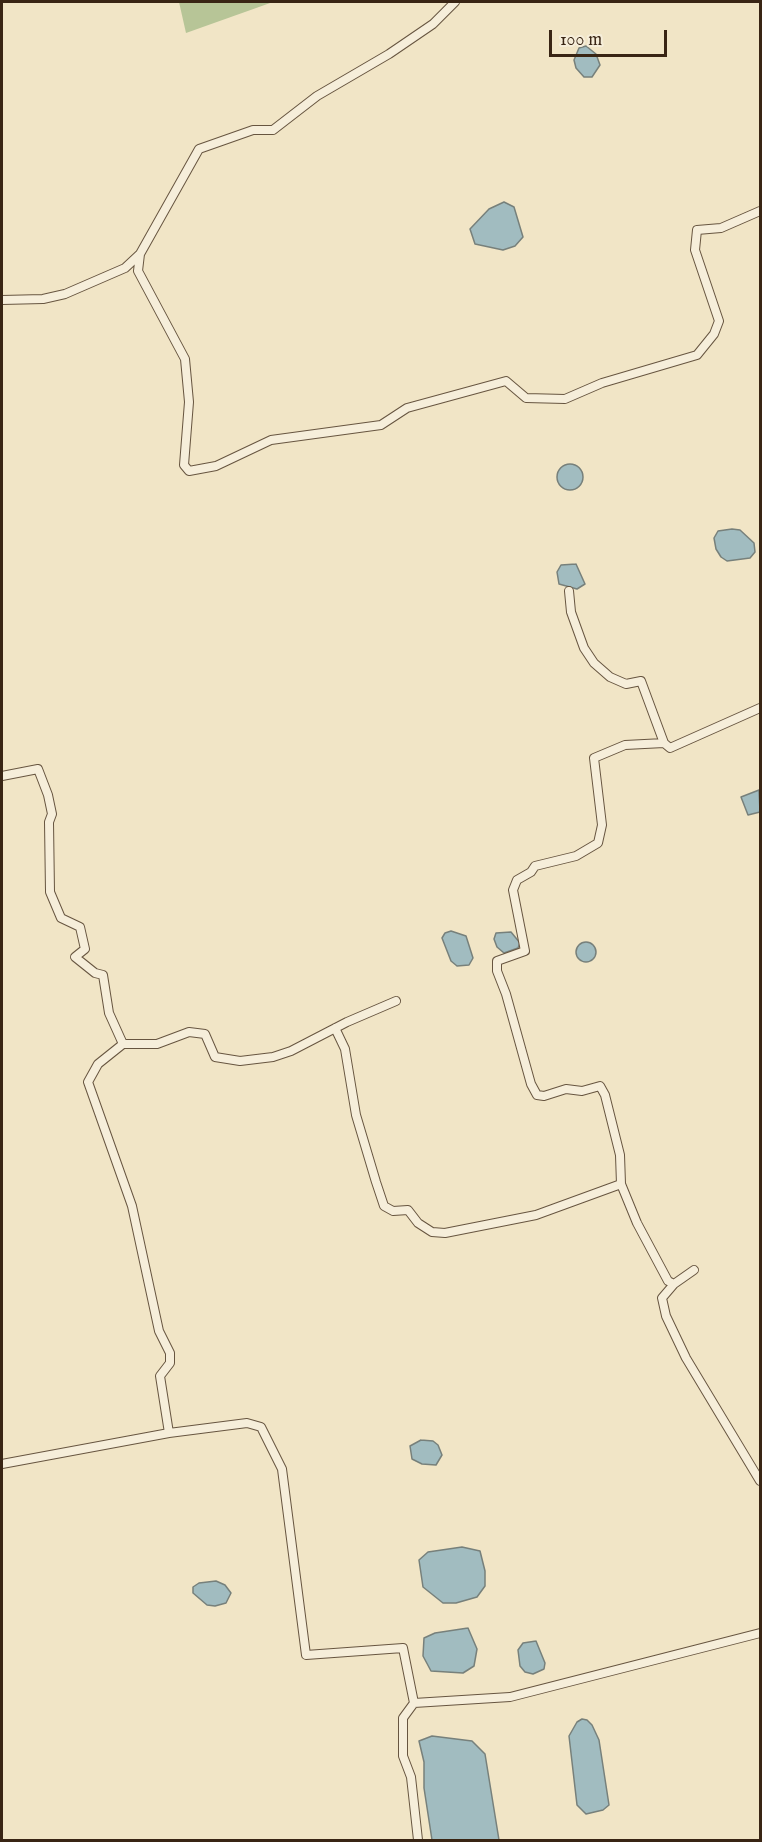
<!DOCTYPE html>
<style>
body{margin:0}
#map{position:relative;width:762px;height:1842px;overflow:hidden;background:#f1e5c6;font-family:"IM FELL English",serif}
canvas{display:block}
.frame{position:absolute;inset:0;border:3px solid #392514;pointer-events:none}
.scale{position:absolute;left:549px;top:30px;width:118px;height:27px;box-sizing:border-box;border:3px solid #392514;border-top:0;padding-left:8px;font-size:18px;line-height:21px;white-space:nowrap;color:#392514;-webkit-text-stroke:4px #f6eeda;paint-order:stroke}
</style>
<div id="map">
<canvas width="762" height="1842"></canvas>
<div class="frame"></div>
<div class="scale">100 m</div>
</div>
<script>
const ctx = document.querySelector('canvas').getContext('2d');
ctx.lineJoin = 'round';
function fill(path, color) { ctx.fillStyle = color; ctx.fill(path, 'evenodd'); }
const toPath = rows => new Path2D(rows.map(r => 'M' + r).join(''));
function strokePath(path, color, width, dash) { ctx.strokeStyle = color; ctx.lineWidth = width; ctx.lineCap = dash ? 'butt' : 'round'; ctx.setLineDash(dash || []); ctx.stroke(path); }
const green = toPath([
 [179,2,273,2,186,33]
]);
const water = toPath([
 [586,46,596,54,600,65,592,77,584,77,576,68,574,60,579,48,586,46],
 [504,202,514,207,523,237,515,246,503,250,475,244,470,229,489,209,504,202],
 '557 477a13 13 0 1 1 26 0a13 13 0 1 1-26 0Z',
 [732,529,740,530,754,543,755,552,750,558,727,561,721,557,716,549,714,538,718,531,732,529],
 [576,564,585,584,577,589,559,584,557,572,561,565,576,564],
 [759,790,760,812,748,815,741,797,759,790],
 [451,931,466,936,473,958,469,965,457,966,451,961,442,938,445,933,451,931],
 [511,932,520,943,518,948,504,953,497,947,494,939,496,933,511,932],
 '576 952a10 10 0 1 1 20 0a10 10 0 1 1-20 0Z',
 [421,1440,433,1441,438,1445,442,1455,436,1465,422,1464,412,1459,410,1446,421,1440],
 [462,1547,480,1551,485,1571,485,1586,477,1597,456,1603,443,1603,423,1587,419,1560,428,1552,462,1547],
 [216,1581,225,1585,231,1593,226,1603,215,1606,207,1605,193,1593,193,1587,199,1583,216,1581],
 [468,1628,477,1649,474,1666,463,1673,431,1671,423,1656,424,1638,435,1633,468,1628],
 [536,1641,545,1663,544,1669,533,1674,525,1672,520,1666,518,1650,523,1643,536,1641],
 [582,1719,587,1720,592,1725,599,1740,609,1805,603,1810,586,1814,577,1805,569,1736,577,1722,582,1719],
 [432,1736,472,1741,485,1754,499,1840,432,1840,424,1788,424,1762,419,1741,432,1736]
]);
const minor = toPath([
 [140,254,138,271,185,359,189,402,184,465,189,471,216,466,271,440,381,425,407,408,506,381,526,398,565,399,602,383,697,355,714,334,719,321,695,250,697,230,721,228,760,211],
 [2,300,43,299,65,294,125,268,140,254,199,149,253,130,273,130,317,96,389,54,433,24,455,2],
 [569,591,571,612,584,648,594,663,610,677,626,684,641,681,664,743,670,748,760,708],
 [664,743,625,745,594,758,602,825,598,843,576,856,535,866,531,872,517,880,513,890,525,951,497,961,497,971,506,994,531,1084,537,1095,544,1096,566,1089,582,1091,600,1086,605,1095,620,1155,621,1184,637,1223,668,1281,674,1284,694,1270],
 [2,776,38,769,48,795,52,814,49,822,50,892,61,918,80,927,85,949,75,957,95,973,103,975,109,1013,123,1044,157,1044,189,1032,205,1034,215,1057,240,1061,273,1057,291,1051,347,1022,396,1001],
 [335,1028,345,1049,356,1115,376,1182,384,1206,393,1211,408,1210,418,1223,432,1232,445,1233,536,1215,621,1184],
 [123,1044,98,1064,88,1082,132,1206,159,1331,170,1353,170,1363,160,1376,169,1433],
 [674,1284,662,1298,666,1316,686,1358,760,1481],
 [2,1464,169,1433,247,1423,261,1427,282,1469,306,1655,403,1648,414,1703,510,1697,760,1633],
 [414,1703,403,1718,403,1756,411,1777,418,1840]
]);
fill(green, '#b7c597');
fill(water, '#a1bcc0');
strokePath(water, '#77807b', 1.5);
strokePath(minor, '#675540', 10);
strokePath(minor, '#f6eeda', 8);
</script>
